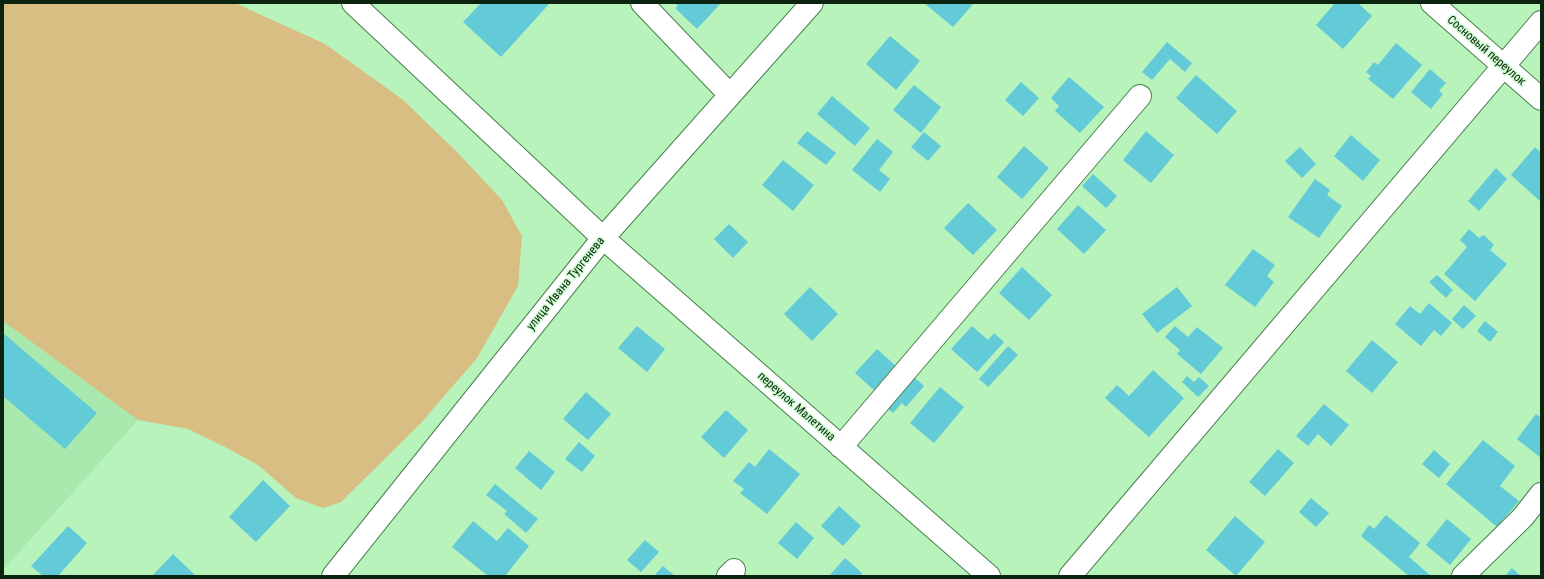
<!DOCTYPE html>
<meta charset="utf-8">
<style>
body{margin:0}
#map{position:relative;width:1544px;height:579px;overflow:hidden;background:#b7f3bb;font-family:"Roboto Condensed",sans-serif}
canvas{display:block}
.frame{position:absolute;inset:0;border:4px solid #0c230f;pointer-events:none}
</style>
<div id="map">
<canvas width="1544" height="579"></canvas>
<div class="frame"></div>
</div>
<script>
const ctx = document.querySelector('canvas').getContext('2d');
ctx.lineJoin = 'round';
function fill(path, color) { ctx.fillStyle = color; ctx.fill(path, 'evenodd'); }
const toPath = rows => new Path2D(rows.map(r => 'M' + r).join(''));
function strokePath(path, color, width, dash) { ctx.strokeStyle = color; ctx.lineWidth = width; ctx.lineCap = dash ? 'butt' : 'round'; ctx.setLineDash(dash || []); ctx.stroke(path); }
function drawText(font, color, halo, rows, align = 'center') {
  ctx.font = font + ' "Roboto Condensed",sans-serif'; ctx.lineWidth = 3; ctx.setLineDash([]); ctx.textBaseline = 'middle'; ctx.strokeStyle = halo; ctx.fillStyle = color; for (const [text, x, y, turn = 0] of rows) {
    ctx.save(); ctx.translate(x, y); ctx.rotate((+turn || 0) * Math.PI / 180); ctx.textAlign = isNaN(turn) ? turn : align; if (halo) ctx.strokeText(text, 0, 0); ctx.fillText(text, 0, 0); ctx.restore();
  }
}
const built = toPath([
 [3,321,138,420,3,570]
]);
const green = toPath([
 [3,3,235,3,325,44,402,99,457,152,502,200,522,236,518,286,477,358,420,424,341,502,323,508,296,498,258,465,227,448,188,429,138,420,3,321]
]);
const building = toPath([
 [481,3,550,3,501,57,463,22],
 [675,3,721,3,697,29,675,8,678,6],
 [924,3,974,3,953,27],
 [1335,3,1358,3,1372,16,1343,49,1316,25],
 [890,36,920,61,896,90,866,64],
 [1167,42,1192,63,1185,72,1170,59,1152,80,1142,72],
 [1396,43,1422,65,1393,99,1368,79,1371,76,1366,72,1374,62,1378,65],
 [1430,69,1446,83,1439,91,1443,94,1431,109,1411,92],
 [1196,75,1237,111,1217,134,1176,98],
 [1069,77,1104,107,1080,133,1055,111,1059,106,1051,98],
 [1021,82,1039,98,1023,116,1005,100],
 [914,85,941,107,921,133,893,110],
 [832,96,870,128,855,146,817,114],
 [807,131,836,153,826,165,797,143],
 [1146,131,1174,155,1151,183,1123,160],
 [924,132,941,146,928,161,911,147],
 [1351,135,1380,160,1363,181,1334,156],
 [877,139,893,152,879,170,890,179,880,192,852,170],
 [1024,146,1049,168,1022,199,997,177],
 [1300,147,1316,164,1302,178,1285,161],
 [1535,147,1541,153,1541,202,1511,175],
 [783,160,814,185,793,211,762,185],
 [1496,168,1507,179,1479,211,1468,201],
 [1093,174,1117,196,1106,208,1082,186],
 [1315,179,1330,190,1327,195,1342,206,1319,238,1288,217],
 [968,203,997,230,973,255,944,228],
 [1078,205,1106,230,1084,254,1057,229],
 [729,224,748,242,733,258,714,239],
 [1469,229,1479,238,1484,235,1494,245,1490,250,1507,264,1475,301,1444,274,1467,247,1460,240],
 [1253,249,1275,265,1267,276,1274,282,1255,307,1225,285],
 [1022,267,1052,295,1029,320,999,293],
 [1437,275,1453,290,1446,298,1429,282],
 [810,287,838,314,812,341,784,314],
 [1177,287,1192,306,1157,333,1142,314],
 [1429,303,1452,323,1441,336,1434,330,1421,346,1395,324,1410,306,1420,314],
 [1464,305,1476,316,1463,329,1452,319],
 [1485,321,1498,332,1490,342,1477,331],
 [637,326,665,349,647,372,618,348],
 [972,326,988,340,994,333,1004,342,977,372,951,349],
 [1175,326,1188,337,1197,327,1223,348,1201,374,1177,354,1180,350,1165,337],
 [3,333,97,413,65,449,3,396],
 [1372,340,1398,362,1372,393,1346,371],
 [1008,346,1018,355,988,387,979,379],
 [877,349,896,366,874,390,855,373],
 [1153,370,1184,398,1149,437,1105,398,1117,385,1129,396],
 [1187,376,1194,382,1199,377,1209,386,1198,397,1182,382],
 [915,378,924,386,906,407,902,403,893,413,888,409],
 [940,387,964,407,934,443,910,423],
 [586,392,611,414,588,440,563,419],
 [1324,404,1349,425,1331,446,1318,434,1308,446,1296,436],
 [726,410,748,430,724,458,701,437],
 [1536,414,1541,418,1541,458,1517,439],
 [1483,440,1515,466,1500,486,1519,501,1497,527,1446,484],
 [579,442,595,456,582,472,565,459],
 [769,449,800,474,767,514,740,493,744,489,733,481,749,462,755,467],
 [1278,449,1294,463,1265,496,1249,482],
 [1434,450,1450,464,1439,478,1422,464],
 [529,451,555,472,541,490,515,468],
 [263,480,290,506,256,542,229,517],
 [495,484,538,519,526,533,504,514,507,511,486,495],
 [1311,498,1329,513,1316,527,1299,512],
 [839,506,861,526,843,546,821,526],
 [1386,515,1420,543,1409,557,1431,576,1409,576,1361,536,1369,525,1374,529],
 [1235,516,1265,542,1236,576,1206,550],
 [1447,519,1471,539,1450,565,1426,545],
 [473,521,497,541,508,528,529,546,505,576,488,576,452,547],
 [796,522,814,538,797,559,778,543],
 [68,526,87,543,58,576,43,576,31,566],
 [645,540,659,552,641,572,627,560],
 [173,554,196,576,152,576],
 [845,558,862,573,860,576,829,576],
 [663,566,675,576,654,576],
 [1512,568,1521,576,1505,576]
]);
const minor = toPath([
 [353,3,603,238,989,576],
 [642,3,730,95],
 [1432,3,1541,99],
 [841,447,1140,96],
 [333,576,603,238,812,3],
 [728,576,734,570],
 [1070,576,1541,22],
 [1463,576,1523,517,1541,494]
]);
const streetNames = [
 ["Сосновый переулок",1486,51,41],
 ["улица Ивана Тургенева",566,284,-51],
 ["переулок Малетина",796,407,41]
];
fill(built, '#a8eaad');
fill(green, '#d8be83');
fill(building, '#63cad7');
strokePath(minor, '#487f4d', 24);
strokePath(minor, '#fff', 22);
drawText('12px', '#0c230f', '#cdfdd0', streetNames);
</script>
